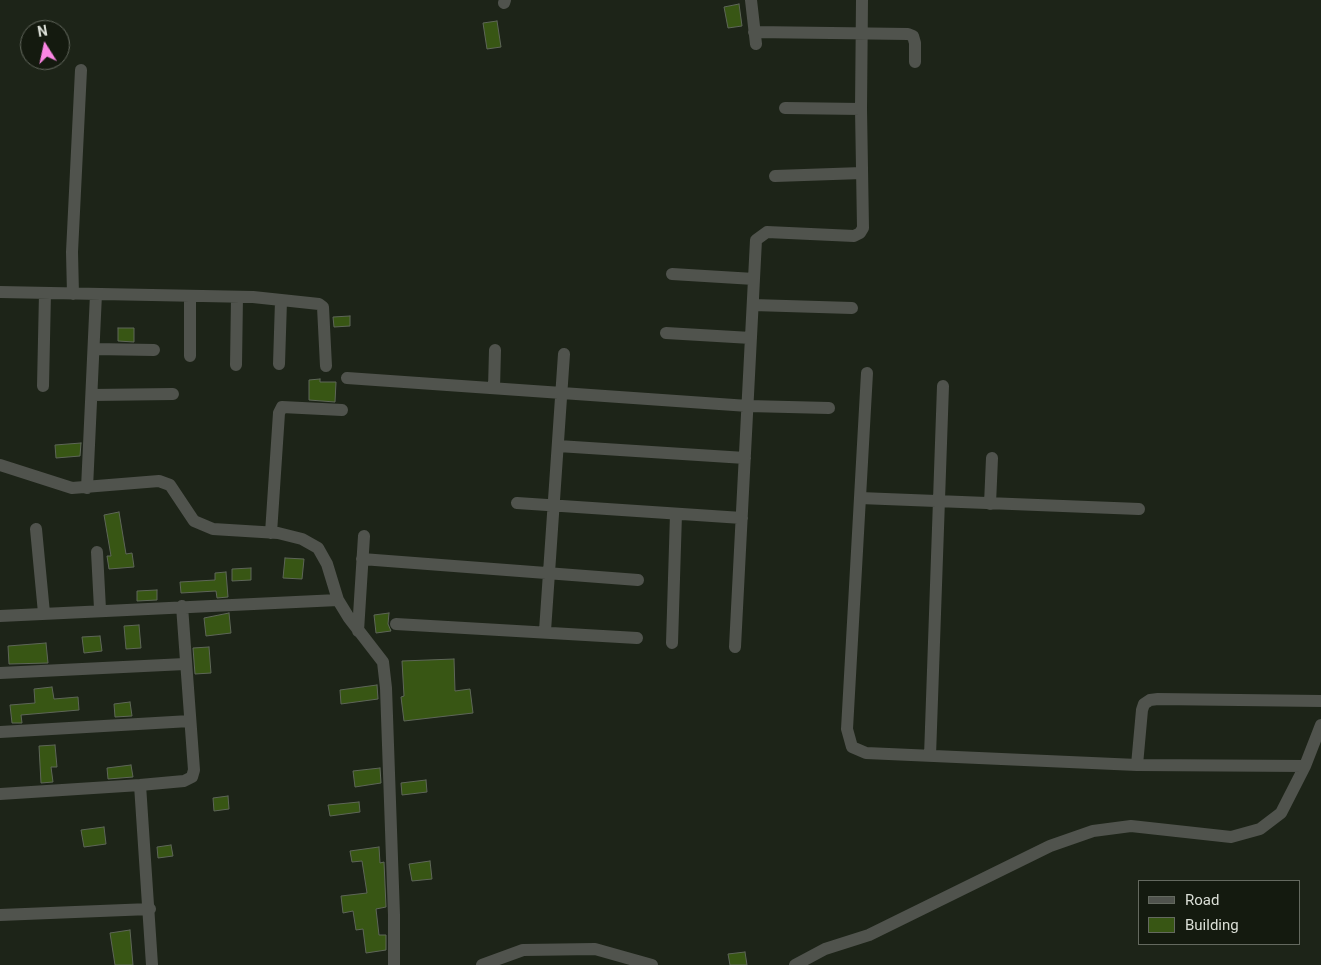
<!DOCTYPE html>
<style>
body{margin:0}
#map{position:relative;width:1321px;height:965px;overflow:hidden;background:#1d2418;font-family:Roboto,sans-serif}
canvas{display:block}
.legend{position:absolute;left:1138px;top:880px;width:162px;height:65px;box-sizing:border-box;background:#141a0f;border:1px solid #64695f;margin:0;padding:6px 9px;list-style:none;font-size:15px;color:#dbdfd7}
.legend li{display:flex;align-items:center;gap:10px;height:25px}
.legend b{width:25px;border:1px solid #64695f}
.north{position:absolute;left:20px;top:20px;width:50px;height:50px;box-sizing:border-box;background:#141a0f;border:1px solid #64695f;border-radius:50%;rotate:350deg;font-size:14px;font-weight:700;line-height:20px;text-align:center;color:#dbdfd7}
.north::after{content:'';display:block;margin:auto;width:18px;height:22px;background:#fb86e4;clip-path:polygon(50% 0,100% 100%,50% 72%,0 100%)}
</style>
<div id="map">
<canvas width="1321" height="965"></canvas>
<ul class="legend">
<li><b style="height:6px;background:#50534d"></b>Road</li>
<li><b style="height:14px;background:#385614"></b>Building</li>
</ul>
<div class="north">N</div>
</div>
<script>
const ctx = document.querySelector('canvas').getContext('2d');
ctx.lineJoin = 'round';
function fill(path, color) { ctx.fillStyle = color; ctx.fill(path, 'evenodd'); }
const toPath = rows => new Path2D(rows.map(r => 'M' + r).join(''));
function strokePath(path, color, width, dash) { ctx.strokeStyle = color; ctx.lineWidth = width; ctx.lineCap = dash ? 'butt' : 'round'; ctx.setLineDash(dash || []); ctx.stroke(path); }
const building = toPath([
 [739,4,742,26,728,28,724,7,739,4],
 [497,21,501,47,487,49,483,23,497,21],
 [350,316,350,326,334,327,333,317,350,316],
 [118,328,134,328,134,342,118,341,118,328],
 [320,379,320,382,336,382,335,402,309,400,309,380,320,379],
 [81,443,80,456,56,458,55,445,81,443],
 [119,512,126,554,132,553,134,567,109,569,107,556,111,556,104,515,119,512],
 [285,558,304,559,302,579,283,578,285,558],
 [251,568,251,580,232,581,232,569,251,568],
 [226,572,228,597,217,598,216,591,181,593,180,582,215,580,215,573,226,572],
 [157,590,157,600,137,601,137,591,157,590],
 [229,613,231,633,206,636,204,618,229,613],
 [389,613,388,624,391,631,376,633,374,615,389,613],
 [139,625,141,648,126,649,124,626,139,625],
 [100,636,102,651,84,653,82,637,100,636],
 [46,643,48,663,9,664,8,646,46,643],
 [209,647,211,673,195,674,193,648,209,647],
 [454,659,455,691,470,689,473,713,404,721,401,697,404,696,402,661,454,659],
 [377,685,378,699,341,704,340,690,377,685],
 [52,687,54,699,78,697,79,710,21,715,22,723,12,723,10,705,35,703,34,689,52,687],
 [130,702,132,716,115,717,114,704,130,702],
 [55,745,57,767,51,767,53,782,41,783,39,746,55,745],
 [131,765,133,777,108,779,107,768,131,765],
 [380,768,381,783,355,787,353,771,380,768],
 [426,780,427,792,402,795,401,783,426,780],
 [228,796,229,809,214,811,213,798,228,796],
 [359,802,360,812,330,816,328,805,359,802],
 [104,827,106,844,84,847,81,830,104,827],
 [171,845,173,856,158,858,157,847,171,845],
 [379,847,380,863,384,862,386,907,376,909,379,935,386,935,386,950,366,953,363,929,356,930,353,911,343,913,341,896,367,893,362,861,352,862,350,851,379,847],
 [430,861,432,879,412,881,409,864,430,861],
 [130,930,133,965,115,965,110,933,130,930],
 [745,952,747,965,730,965,728,954,745,952]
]);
const minor = toPath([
 [751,0,756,44],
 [504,3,505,0],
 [754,32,908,34,913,36,915,43,915,62],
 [785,108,861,109],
 [775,176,862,173],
 [672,274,754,279],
 [0,292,253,297,319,304,323,307,326,366],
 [73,294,72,252,81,70],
 [753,305,852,308],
 [666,333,751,338],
 [94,349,154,350],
 [190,356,190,296],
 [279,364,281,301],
 [236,365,237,297],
 [867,373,847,729,852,747,866,753,1137,765,1305,766],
 [347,378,748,406,829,408],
 [43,386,45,293],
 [494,388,495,350],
 [92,395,173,394],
 [558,446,745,458],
 [0,465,72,488,159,481,170,485,194,521,213,529,278,533,302,539,318,548,327,564,338,600,349,618,383,662,386,688,394,915,394,965],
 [87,488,96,294],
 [860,498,1139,509],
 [517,503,742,518],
 [990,504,992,458],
 [36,529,44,613],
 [271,533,279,413,282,407,342,410],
 [97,552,100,609],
 [362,559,638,580],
 [0,616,338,600],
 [396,624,637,638],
 [358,631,364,536],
 [545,631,564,354],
 [672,643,676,514],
 [735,647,756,240,767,232,854,236,860,233,863,228,861,109,862,0],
 [0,673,185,664],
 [0,732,190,721],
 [930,756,943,386],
 [1137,765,1142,710,1144,704,1150,700,1158,699,1321,701],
 [140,785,152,965],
 [0,794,140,785,184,781,192,777,194,770,182,606],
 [0,915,150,909],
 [482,965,523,950,595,949,652,965],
 [795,965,825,949,869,935,1050,846,1093,831,1131,826,1231,837,1260,829,1281,813,1305,766,1321,725]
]);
fill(building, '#385614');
strokePath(building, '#5e6658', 1);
strokePath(minor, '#50534d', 12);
</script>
